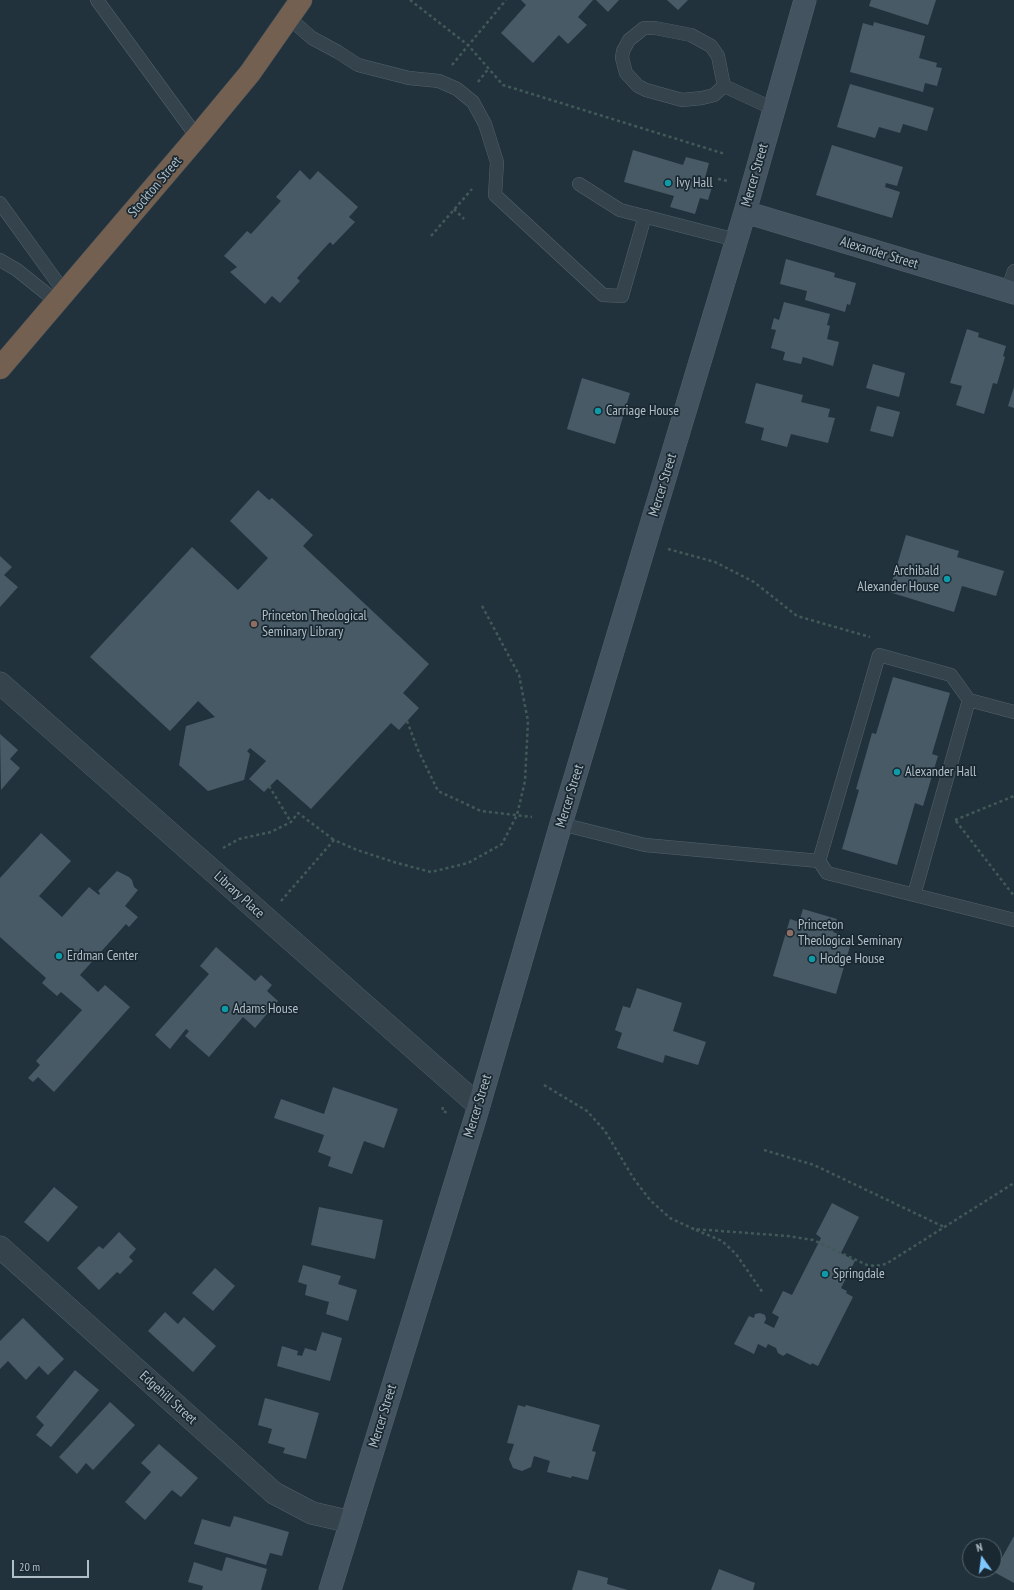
<!DOCTYPE html>
<style>
body{margin:0}
#map{position:relative;width:1014px;height:1590px;overflow:hidden;background:#21323d;font-family:"PT Sans Narrow",sans-serif}
canvas{display:block}
.north{position:absolute;left:962px;top:1538px;width:40px;height:40px;box-sizing:border-box;background:#1a2831;border:1px solid #56646d;border-radius:50%;rotate:346deg;font-size:11px;font-weight:700;line-height:16px;text-align:center;color:#b0bec8}
.north::after{content:'';display:block;margin:auto;width:14px;height:18px;background:#7fc8fe;clip-path:polygon(50% 0,100% 100%,50% 72%,0 100%)}
.scale{position:absolute;left:12px;top:1560px;width:77px;height:18px;box-sizing:border-box;border:2px solid #b0bec8;border-top:0;padding-left:5px;font-size:12px;line-height:14px;white-space:nowrap;color:#b0bec8;-webkit-text-stroke:3px #1a2831;paint-order:stroke}
</style>
<div id="map">
<canvas width="1014" height="1590"></canvas>
<div class="north">N</div>
<div class="scale">20 m</div>
</div>
<script>
const ctx = document.querySelector('canvas').getContext('2d');
ctx.lineJoin = 'round';
function fill(path, color) { ctx.fillStyle = color; ctx.fill(path, 'evenodd'); }
const toPath = rows => new Path2D(rows.map(r => 'M' + r).join(''));
function strokePath(path, color, width, dash) { ctx.strokeStyle = color; ctx.lineWidth = width; ctx.lineCap = dash ? 'butt' : 'round'; ctx.setLineDash(dash || []); ctx.stroke(path); }
function drawText(font, color, halo, rows, align = 'center') {
  ctx.font = font + ' "PT Sans Narrow",sans-serif'; ctx.lineWidth = 3.5; ctx.setLineDash([]); ctx.textBaseline = 'middle'; ctx.strokeStyle = halo; ctx.fillStyle = color; for (const [text, x, y, turn = 0] of rows) {
    ctx.save(); ctx.translate(x, y); ctx.rotate((+turn || 0) * Math.PI / 180); ctx.textAlign = isNaN(turn) ? turn : align; if (halo) ctx.strokeText(text, 0, 0); ctx.fillText(text, 0, 0); ctx.restore();
  }
}
const building = toPath([
 [521,0,593,0,578,17,587,25,568,44,559,35,533,63,501,33,526,5],
 [596,0,619,0,608,12],
 [667,0,688,0,678,10],
 [871,0,936,0,928,25,869,6],
 [874,22,925,36,919,58,937,63,936,67,942,68,937,86,925,83,923,92,850,72,863,23,873,26],
 [850,84,934,108,927,131,903,124,900,133,879,127,875,138,837,127],
 [832,145,903,167,897,186,886,183,885,187,900,192,892,218,816,195],
 [633,150,683,165,686,157,709,163,704,182,713,184,708,200,700,198,695,214,670,207,674,196,624,182],
 [300,170,310,180,318,171,358,207,349,217,355,222,333,245,330,242,297,278,300,281,280,303,272,296,265,304,230,272,237,267,224,256,247,231,251,234,281,201,276,197],
 [786,259,835,273,834,277,856,283,850,305,847,304,845,312,805,300,807,291,780,284],
 [784,302,830,314,827,325,830,326,827,339,839,342,833,366,803,357,801,364,783,360,785,352,771,348,776,330,771,329,774,318,779,320],
 [967,329,979,333,978,337,1006,346,1003,356,1005,357,997,384,993,383,984,414,956,405,962,386,950,383],
 [873,364,905,373,899,397,866,388],
 [582,378,630,393,615,444,567,429],
 [756,383,803,395,801,402,830,409,828,417,835,418,828,443,791,434,787,447,761,440,764,428,745,423],
 [1014,387,1014,408,1008,406],
 [877,406,900,412,893,437,870,431],
 [258,490,269,500,272,498,313,535,303,546,429,664,403,693,419,708,399,730,391,723,311,809,277,779,264,792,249,779,266,761,250,748,247,751,250,754,244,780,208,791,179,765,186,726,215,717,198,701,170,731,90,657,192,547,238,590,268,558,230,521],
 [906,535,959,551,957,557,1004,571,996,596,962,586,954,612,889,592],
 [0,556,12,567,4,575,18,587,0,607],
 [893,677,950,693,932,754,938,756,923,806,915,803,897,865,842,849,859,790,856,789,872,733,876,734],
 [0,734,18,750,10,759,20,768,1,790],
 [41,833,71,861,39,896,62,917,89,887,99,895,100,893,98,891,117,871,129,877,132,880,134,887,138,890,125,906,138,917,129,927,126,924,80,975,98,992,105,985,130,1007,54,1092,38,1077,33,1082,28,1078,40,1065,36,1061,82,1010,61,992,57,996,42,983,46,978,0,937,0,878],
 [803,909,837,919,833,932,841,935,840,940,851,943,836,994,773,976,790,919,799,922],
 [216,947,255,981,261,975,272,985,267,991,278,1001,255,1028,243,1017,209,1057,185,1036,189,1031,186,1029,170,1049,155,1035,209,974,200,966],
 [637,988,682,1003,673,1031,706,1042,698,1065,665,1055,663,1063,617,1048,622,1033,615,1030,623,1006,630,1008],
 [333,1087,398,1109,384,1148,364,1141,352,1174,328,1166,331,1157,318,1152,324,1135,274,1118,281,1099,324,1114],
 [54,1187,78,1207,48,1242,24,1222],
 [832,1203,859,1217,841,1253,855,1261,841,1288,847,1291,846,1293,853,1297,818,1366,812,1363,811,1365,787,1353,783,1356,778,1353,776,1348,768,1344,766,1348,758,1344,754,1354,734,1344,749,1316,754,1318,755,1314,760,1313,765,1315,766,1319,764,1323,774,1328,779,1317,772,1313,783,1291,792,1295,821,1238,816,1234],
 [319,1207,383,1220,375,1259,311,1245],
 [119,1232,136,1249,129,1257,133,1261,120,1274,117,1272,99,1290,77,1268,99,1246,103,1249],
 [303,1265,341,1276,338,1284,357,1290,348,1321,326,1314,329,1302,305,1295,307,1285,298,1282],
 [215,1268,235,1286,213,1311,192,1293],
 [165,1312,178,1324,184,1317,216,1346,193,1372,148,1331],
 [23,1318,64,1359,48,1375,39,1366,26,1380,8,1361,0,1369,0,1341],
 [322,1332,342,1338,330,1381,277,1366,282,1346,298,1351,297,1355,302,1356,305,1348,316,1351],
 [75,1370,99,1390,51,1447,36,1435,44,1425,36,1417],
 [265,1398,319,1413,306,1459,283,1453,285,1448,268,1443,272,1429,258,1425],
 [110,1402,135,1425,93,1470,86,1463,77,1474,59,1457],
 [518,1405,525,1407,526,1405,600,1425,592,1451,596,1452,588,1480,572,1476,571,1478,547,1472,550,1461,534,1456,531,1467,522,1471,513,1468,509,1459,514,1444,507,1443],
 [159,1444,198,1478,181,1497,172,1490,145,1520,125,1502,151,1472,141,1463],
 [234,1516,289,1532,282,1556,270,1553,266,1565,194,1544,202,1519,230,1527],
 [1014,1536,1014,1583,994,1572],
 [226,1557,267,1569,261,1590,202,1590,203,1586,188,1582,194,1562,222,1571],
 [719,1569,755,1583,753,1590,711,1590],
 [578,1570,608,1578,607,1584,628,1590,572,1590]
]);
const path = toPath([
 [410,0,468,45,503,85,725,154],
 [452,65,506,0],
 [478,82,489,68],
 [718,179,728,181],
 [454,209,464,219],
 [431,236,472,189],
 [668,549,715,562,754,582,797,616,870,637],
 [407,721,418,750,438,791,481,811,532,817],
 [269,786,291,822],
 [955,820,1014,796],
 [956,821,1014,896],
 [223,848,239,839,271,832,291,822,298,813,334,840],
 [281,901,334,840,357,850,397,863,431,872,468,863,502,844,517,815,525,781,528,721,519,675,481,604],
 [544,1085,587,1111,605,1131,634,1179,650,1200,670,1218,694,1229,788,1236,813,1240,867,1265,876,1266,886,1264,1014,1183],
 [443,1107,442,1111,449,1113],
 [764,1150,814,1165,944,1227],
 [696,1230,722,1241,736,1254,763,1293]
]);
const lane = toPath([
 [97,0,197,137],
 [289,18,312,38,338,52,358,65,409,78,439,81,457,89,473,102,485,124,497,162,495,195,603,295,622,296,645,216],
 [724,86,714,95,702,98,682,100,646,90,638,86,626,73,622,58,623,51,629,40,644,28,655,28,691,35,711,46,718,56,724,86,774,109],
 [579,184,620,210,736,240],
 [0,203,65,293],
 [0,260,17,270,57,302],
 [1007,291,1014,271],
 [1014,712,969,700,951,675,879,655,819,861,827,873,1014,920],
 [561,824,645,845,819,861],
 [914,895,969,700]
]);
const street = toPath([
 [0,683,479,1106],
 [0,1247,274,1493,312,1513,351,1522]
]);
const secondary = toPath([
 [745,212,1014,293],
 [330,1590,475,1119,561,824,745,212,805,0]
]);
const highway = toPath([
 [0,368,197,137,250,73,301,0]
]);
const markers = [
 [668,183,4,"#0f9aa8"],
 [598,411,4,"#0f9aa8"],
 [947,579,4,"#0f9aa8"],
 [254,624,4,"#8d6e63"],
 [897,772,4,"#0f9aa8"],
 [790,933,4,"#8d6e63"],
 [59,956,4,"#0f9aa8"],
 [812,959,4,"#0f9aa8"],
 [225,1009,4,"#0f9aa8"],
 [825,1274,4,"#0f9aa8"]
];
const streetNames = [
 ["Mercer Street",755,175,-74],
 ["Stockton Street",155,187,-50],
 ["Alexander Street",879,253,17],
 ["Mercer Street",663,485,-73],
 ["Mercer Street",570,796,-73],
 ["Library Place",239,895,42],
 ["Mercer Street",478,1106,-73],
 ["Edgehill Street",168,1398,42],
 ["Mercer Street",383,1416,-73]
];
const poiNames = [
 ["Ivy Hall",676,183],
 ["Carriage House",606,411],
 ["Archibald",939,571,"right"],
 ["Alexander House",939,587,"right"],
 ["Princeton Theological",262,616],
 ["Seminary Library",262,632],
 ["Alexander Hall",905,772],
 ["Princeton",798,925],
 ["Theological Seminary",798,941],
 ["Erdman Center",67,956],
 ["Hodge House",820,959],
 ["Adams House",233,1009],
 ["Springdale",833,1274]
];
fill(building, '#475a66');
strokePath(lane, '#53616a', 14);
strokePath(street, '#53616a', 23);
strokePath(secondary, '#53616a', 23);
strokePath(highway, '#404e57', 23);
strokePath(path, '#415a58', 2.5, [3, 3]);
strokePath(lane, '#35434d', 13);
strokePath(street, '#35434d', 22);
strokePath(secondary, '#435360', 22);
strokePath(highway, '#736051', 22);
for (const [x, y, r, color] of markers) { const dot = new Path2D(); dot.arc(x, y, r, 0, 2 * Math.PI); ctx.fillStyle = color; ctx.fill(dot); strokePath(dot, '#1a2831', 1.5); }
drawText('14px', '#b0bec8', '#1a2831', streetNames);
drawText('14px', '#b0bec8', '#1a2831', poiNames, 'left');
</script>
